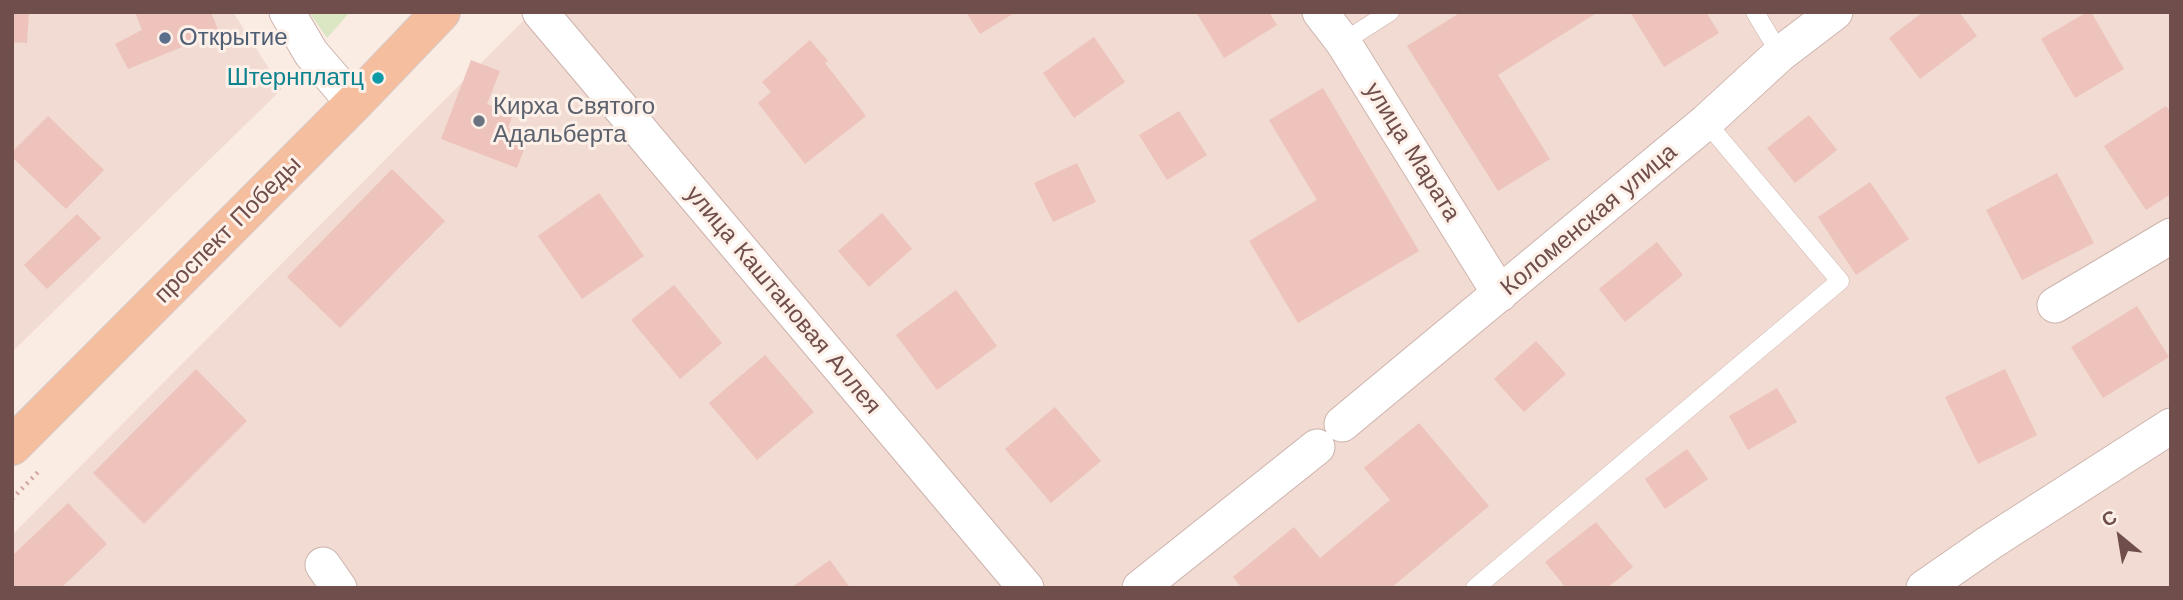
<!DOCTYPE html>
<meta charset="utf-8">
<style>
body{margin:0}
#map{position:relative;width:2183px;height:600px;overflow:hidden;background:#faebe3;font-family:"Work Sans",sans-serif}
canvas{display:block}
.frame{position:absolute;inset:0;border:14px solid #704e4b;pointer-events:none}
.north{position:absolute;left:2085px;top:502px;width:70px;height:70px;-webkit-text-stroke:5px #fdf0e8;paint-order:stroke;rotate:330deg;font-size:19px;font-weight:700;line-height:28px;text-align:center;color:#704e4b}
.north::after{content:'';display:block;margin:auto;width:24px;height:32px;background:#704e4b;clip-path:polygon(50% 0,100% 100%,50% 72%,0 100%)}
</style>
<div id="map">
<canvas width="2183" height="600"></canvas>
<div class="frame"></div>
<div class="north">С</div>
</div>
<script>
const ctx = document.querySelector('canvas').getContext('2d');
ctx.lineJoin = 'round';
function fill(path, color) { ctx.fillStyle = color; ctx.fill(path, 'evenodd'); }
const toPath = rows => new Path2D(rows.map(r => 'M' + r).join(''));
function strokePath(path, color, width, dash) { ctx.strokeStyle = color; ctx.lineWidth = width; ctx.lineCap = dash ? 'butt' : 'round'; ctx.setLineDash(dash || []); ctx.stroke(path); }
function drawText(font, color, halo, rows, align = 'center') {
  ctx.font = font + ' "Work Sans",sans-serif'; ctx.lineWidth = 6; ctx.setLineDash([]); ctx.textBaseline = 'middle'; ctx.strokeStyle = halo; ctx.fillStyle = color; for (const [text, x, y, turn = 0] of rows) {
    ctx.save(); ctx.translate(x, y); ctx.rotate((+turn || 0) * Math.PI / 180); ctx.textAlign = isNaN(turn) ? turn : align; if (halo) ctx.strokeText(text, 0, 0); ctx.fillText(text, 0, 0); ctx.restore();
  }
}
const residential = toPath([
 [12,12,233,12,282,89,12,352],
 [532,12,2171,12,2171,588,12,588,12,535]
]);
const green = toPath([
 [309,12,350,12,327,38]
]);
const building = toPath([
 [12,12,29,12,27,43,12,42],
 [135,12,211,12,219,32,128,69,115,44,142,30],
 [966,12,1016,12,980,34],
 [1196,12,1269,12,1277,25,1224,58],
 [1461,12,1598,12,1498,75,1550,159,1498,191,1407,46],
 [1630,12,1706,12,1719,33,1664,67],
 [1923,12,1959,12,1977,36,1920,79,1889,38],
 [2087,12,2091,12,2124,69,2075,98,2041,39],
 [1094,37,1125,82,1074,118,1043,73],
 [810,40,828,61,825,63,866,116,805,164,758,103,771,92,762,82],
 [471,60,500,71,487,104,513,114,508,128,529,136,517,168,441,139],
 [1323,88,1419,251,1298,323,1249,241,1317,200,1269,120],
 [2166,106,2171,113,2171,194,2146,210,2104,146],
 [1179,111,1207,155,1167,180,1139,135],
 [1809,115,1837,150,1795,183,1767,148],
 [48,116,104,170,66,209,12,157,12,152],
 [1077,163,1096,202,1053,222,1034,183],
 [392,169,445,221,340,328,287,277],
 [2057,173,2094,243,2022,280,1986,210],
 [1870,182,1909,239,1856,275,1818,217],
 [599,193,644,256,582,299,538,236],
 [882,213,912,249,869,287,838,251],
 [77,214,101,238,47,289,24,265],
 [1657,242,1683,275,1625,322,1599,289],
 [674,285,722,343,680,379,631,320],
 [956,290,997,346,937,390,896,335],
 [2137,306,2169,357,2103,398,2071,347],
 [1536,341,1566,374,1524,412,1494,379],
 [765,355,814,412,757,460,709,403],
 [196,369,247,421,144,524,93,473],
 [2005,369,2037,435,1978,464,1945,397],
 [1777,388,1797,422,1748,450,1729,416],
 [1055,407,1101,461,1051,503,1005,449],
 [1419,423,1489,506,1391,588,1242,588,1233,577,1294,527,1320,558,1390,500,1364,468],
 [1687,449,1708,479,1665,509,1645,479],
 [68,503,107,544,61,588,12,588,12,556],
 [1596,522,1633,567,1607,588,1566,588,1545,562],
 [830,560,850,588,791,588]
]);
const path = toPath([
 [12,499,38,472]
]);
const lane = toPath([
 [1755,12,1780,54],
 [1343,42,1390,12],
 [1475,588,1840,281,1706,122]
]);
const street = toPath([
 [287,12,311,53,354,103],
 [540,12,1026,588],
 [1320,12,1343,42,1500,294],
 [2055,305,2171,236],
 [1342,424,1706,122,1780,54,1835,12],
 [323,565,339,588],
 [1140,588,1317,447],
 [1924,588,1989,543,2171,426]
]);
const primary = toPath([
 [12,446,354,103,441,12]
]);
const markers = [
 [165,38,7,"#5c6f8a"],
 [378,78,7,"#0f9aa8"],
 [479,121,7,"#6b7280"]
];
const serviceNames = [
 ["Открытие",179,38]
];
const cultureNames = [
 ["Штернплатц",364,78]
];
const worshipNames = [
 ["Кирха Святого",493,107],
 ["Адальберта",493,135]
];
const streetNames = [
 ["улица Марата",1412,152,58],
 ["Коломенская улица",1589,220,-40],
 ["проспект Победы",228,230,-45],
 ["улица Каштановая Аллея",783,300,50]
];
fill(residential, '#f1dbd2');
fill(green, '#dbe6c3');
fill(building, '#edc3bc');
strokePath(lane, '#cdb3ad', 19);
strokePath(street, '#cdb3ad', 37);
strokePath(primary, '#d4cac9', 40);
strokePath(path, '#d2a6a0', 4.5, [2, 5]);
strokePath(lane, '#fff', 18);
strokePath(street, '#fff', 35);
strokePath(primary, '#f4be9f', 38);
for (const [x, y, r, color] of markers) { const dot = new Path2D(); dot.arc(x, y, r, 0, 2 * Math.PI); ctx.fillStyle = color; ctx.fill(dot); strokePath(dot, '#fdf0e8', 2.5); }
drawText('24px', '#4e5e75', '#fdf0e8', serviceNames, 'left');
drawText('24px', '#0d838f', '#fdf0e8', cultureNames, 'right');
drawText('24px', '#5b616d', '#fdf0e8', worshipNames, 'left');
drawText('24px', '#704e4b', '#fdf0e8', streetNames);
</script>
